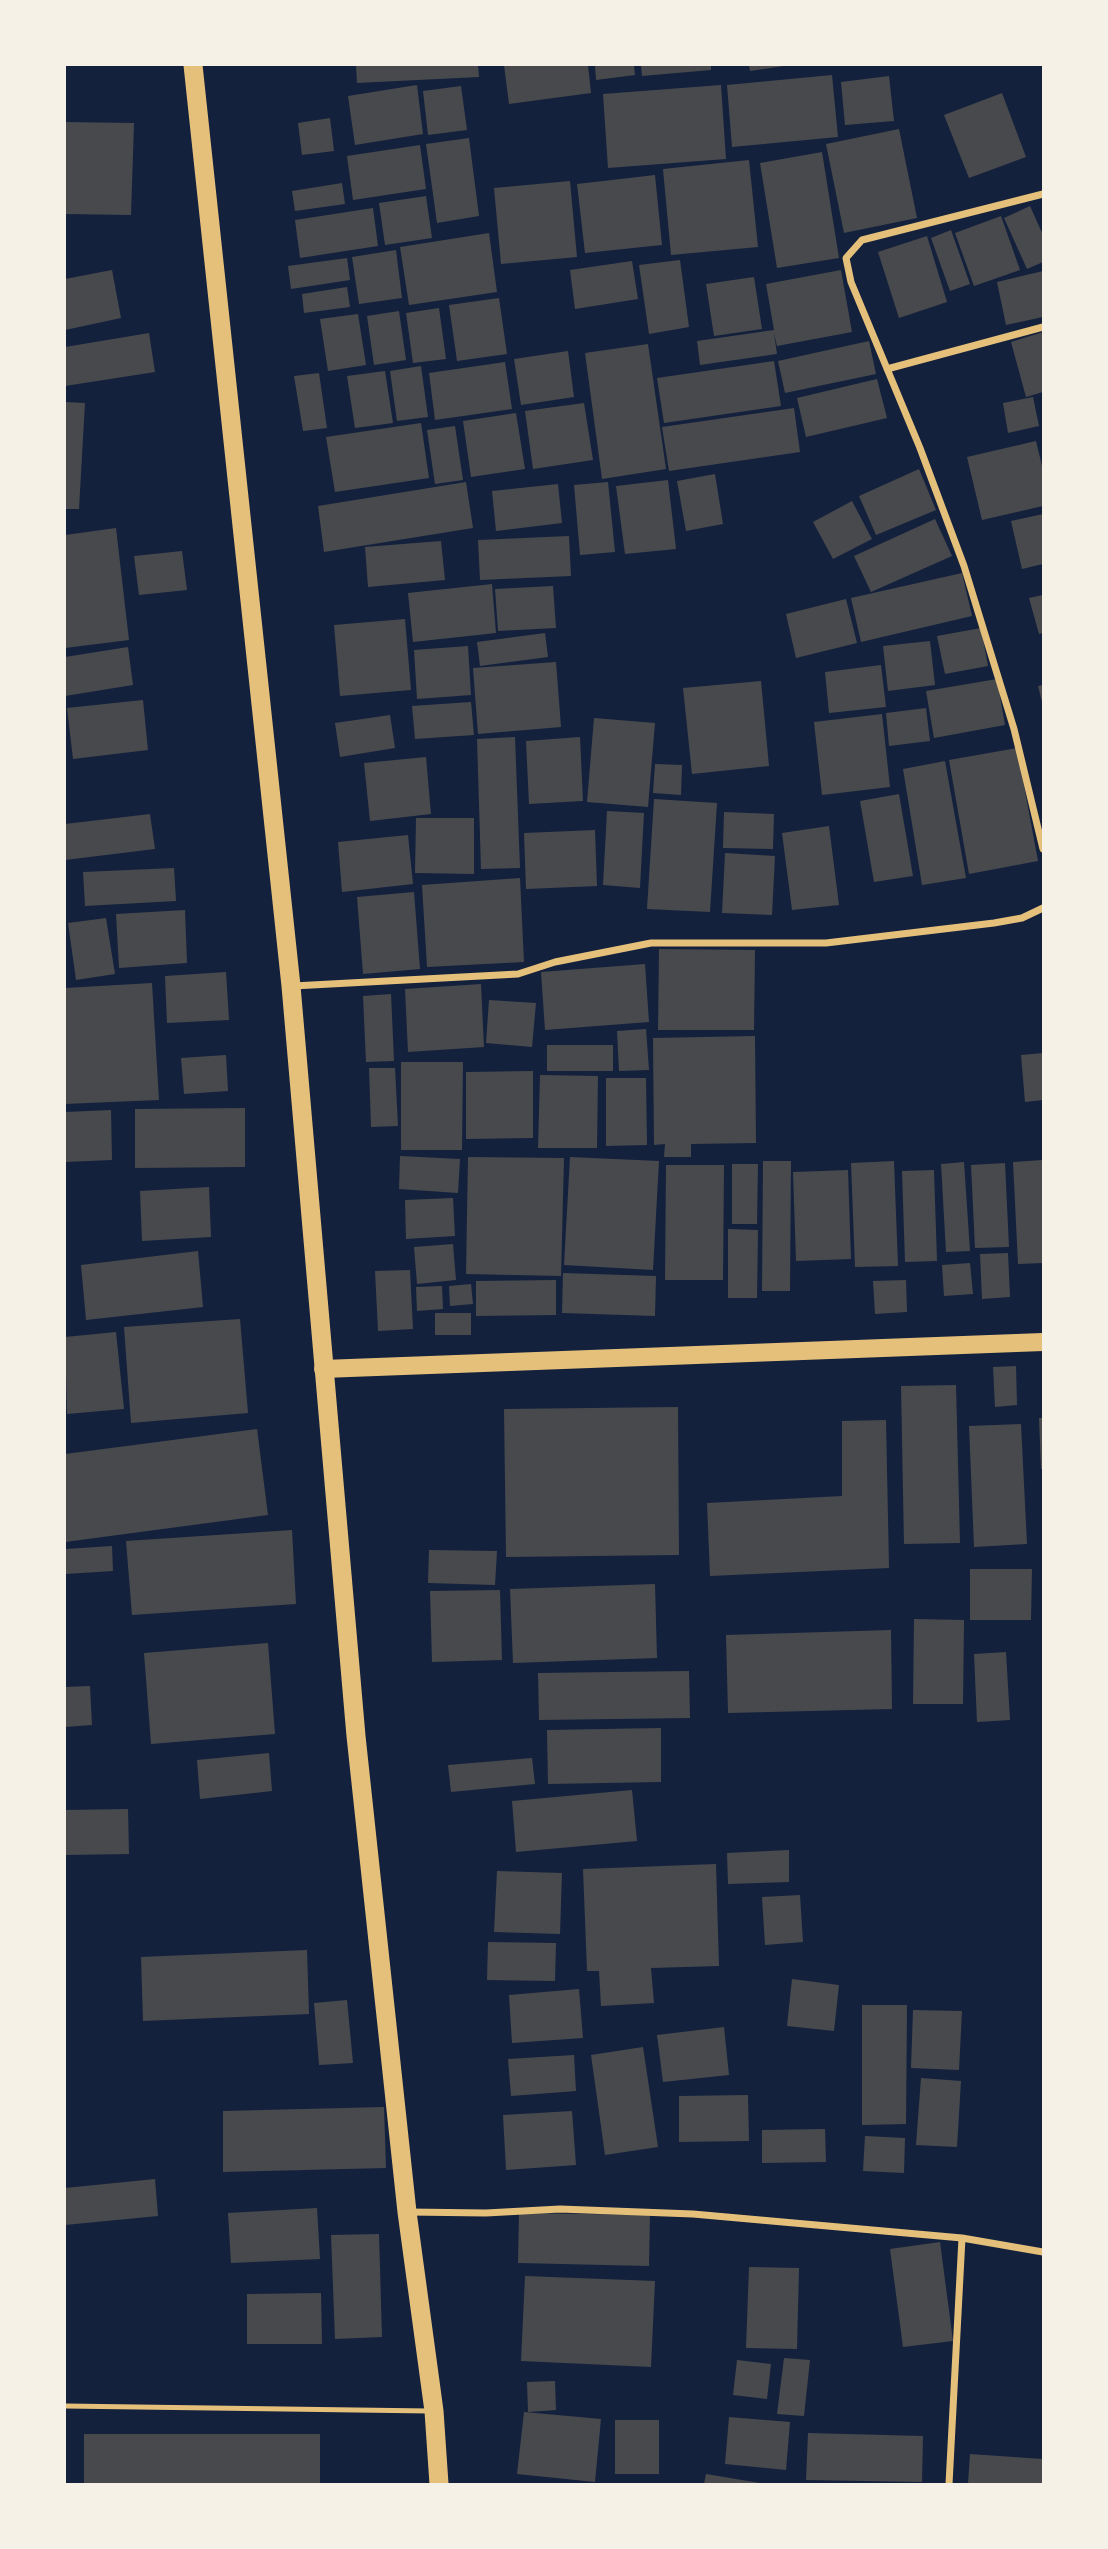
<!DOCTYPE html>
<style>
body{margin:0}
#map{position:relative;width:1108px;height:2549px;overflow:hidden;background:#14213d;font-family:Lato,sans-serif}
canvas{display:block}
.frame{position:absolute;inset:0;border:66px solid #f6f1e7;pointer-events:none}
</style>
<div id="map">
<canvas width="1108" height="2549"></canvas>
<div class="frame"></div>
</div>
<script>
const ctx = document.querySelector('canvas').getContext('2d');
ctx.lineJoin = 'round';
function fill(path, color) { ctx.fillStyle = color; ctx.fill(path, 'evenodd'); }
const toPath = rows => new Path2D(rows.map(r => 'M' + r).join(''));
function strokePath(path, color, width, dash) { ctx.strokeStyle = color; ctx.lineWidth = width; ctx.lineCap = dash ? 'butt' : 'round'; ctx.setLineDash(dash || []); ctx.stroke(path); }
const building = toPath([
 [356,65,478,65,479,77,357,83],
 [504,65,588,65,591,93,509,104],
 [595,65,634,65,635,75,596,80],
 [641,65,711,65,711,70,642,76],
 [749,65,784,65,784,66,750,71],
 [832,75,838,137,732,147,727,85],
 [889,76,894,121,845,125,841,82],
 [417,85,423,134,355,145,348,96],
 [721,85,726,159,608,168,603,94],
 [461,86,467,130,428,135,423,91],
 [1002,93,1026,157,969,178,944,115],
 [330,118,334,151,302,155,298,123],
 [65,122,134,123,131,215,65,214],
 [899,129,917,218,844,233,826,144],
 [469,138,479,216,437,223,426,144],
 [420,145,426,189,353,200,347,156],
 [822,152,839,258,777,268,760,163],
 [749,160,758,247,671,255,663,169],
 [655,175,662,245,585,253,577,184],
 [570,181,577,257,501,264,494,188],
 [342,183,345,204,295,211,292,191],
 [426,196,432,238,385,245,379,203],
 [1030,206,1043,235,1043,262,1027,269,1004,218],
 [373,208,378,246,300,258,295,220],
 [1001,216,1020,270,974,286,955,233],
 [951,230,970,284,950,291,931,238],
 [489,233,497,292,409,305,400,247],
 [927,236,947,302,899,318,878,252],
 [396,250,402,298,359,304,352,257],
 [347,258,350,280,291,289,288,266],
 [680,260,689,327,649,334,639,265],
 [632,261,638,299,575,309,570,270],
 [112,270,121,318,65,330,65,279],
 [841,270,852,332,777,346,774,333,777,354,700,365,697,341,774,330,766,284],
 [1043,271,1043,317,1006,325,997,282],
 [754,277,762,329,714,336,706,284],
 [347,287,350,307,304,313,302,294],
 [499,298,507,354,457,361,449,305],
 [439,308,446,359,413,363,406,313],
 [399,311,406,360,374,365,367,316],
 [358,314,366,365,328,371,320,319],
 [1043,332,1043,392,1026,397,1011,342],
 [149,333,155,372,65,386,65,347],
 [869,341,876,374,785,393,778,361],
 [648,344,666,469,602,479,585,353],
 [568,351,574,397,521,405,514,359],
 [774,361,781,406,664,423,657,378],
 [505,362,512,409,435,420,429,373],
 [421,366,428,417,397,421,390,371],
 [385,371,393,423,355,428,347,376],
 [319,373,327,428,303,431,294,376],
 [877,379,887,418,806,437,797,398],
 [1033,397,1039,426,1008,433,1003,403],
 [65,402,85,403,79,509,65,509],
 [584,403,593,460,533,469,525,411],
 [794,408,800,452,669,471,662,427],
 [516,413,525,469,471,477,463,421],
 [421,423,429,478,335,492,326,437],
 [455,426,463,480,435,484,427,430],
 [1036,441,1043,470,1043,506,982,520,967,457],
 [919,469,936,510,876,535,859,496],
 [715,474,723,524,686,531,677,481],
 [668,480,676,549,625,554,616,486],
 [466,482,473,528,324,552,318,506],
 [608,482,615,552,580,555,574,485],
 [558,484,562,523,496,531,492,491],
 [852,501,872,539,833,559,813,522],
 [1043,514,1043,564,1022,569,1011,521],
 [935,519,952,556,871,592,854,556],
 [116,528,129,640,65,648,65,535],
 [569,536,571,576,480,580,478,540],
 [441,541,445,580,368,587,365,547],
 [182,551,187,590,139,595,134,556],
 [962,573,972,616,861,642,851,598],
 [492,584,496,633,413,642,408,593],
 [553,586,556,628,498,631,495,589],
 [1043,595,1043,633,1039,634,1029,598],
 [846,599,857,643,796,658,786,614],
 [405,619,411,690,340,696,334,625],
 [981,628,988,666,945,674,937,636],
 [545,633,548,657,480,666,477,642],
 [930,641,935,685,888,691,883,646],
 [468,646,471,695,417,699,414,650],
 [128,647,133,685,65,696,65,657],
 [556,662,561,727,478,734,473,668],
 [881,665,886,707,829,713,825,672],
 [997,679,1005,725,934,738,926,691],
 [761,681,769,766,692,774,683,688],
 [1043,685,1043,702,1042,702,1038,686],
 [143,700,148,750,73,759,67,708],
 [471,702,474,735,415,739,412,706],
 [926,708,930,741,889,746,886,713],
 [882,714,890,787,822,795,814,722],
 [390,715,395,748,340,757,335,723],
 [594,718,655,723,648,807,587,802],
 [515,737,520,868,481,869,477,739],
 [580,737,583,801,529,804,526,741],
 [1017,748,1038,861,969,874,949,760],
 [426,757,431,814,370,821,364,763],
 [945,761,966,878,922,885,903,769],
 [655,764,682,765,681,795,653,793],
 [899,794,913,876,874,882,860,801],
 [654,799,717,803,710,912,647,909],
 [607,811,644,813,640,888,603,885],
 [724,812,774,814,773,849,723,848],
 [150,814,155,849,65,860,65,824],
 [416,818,474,818,474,874,415,873],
 [829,826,839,905,792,910,782,833],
 [595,830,597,886,526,889,524,833],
 [408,835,413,884,342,892,338,842],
 [725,853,775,856,772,915,722,913],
 [174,868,176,901,85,906,83,872],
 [520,878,524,962,427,967,422,885],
 [414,892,420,969,363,974,357,897],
 [185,910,187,963,119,968,116,914],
 [106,918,115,974,76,980,68,923],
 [659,949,755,950,754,1030,658,1030],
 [645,964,649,1022,545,1030,541,972],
 [226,972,229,1020,167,1023,165,976],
 [152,983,159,1100,65,1104,65,988],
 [481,984,484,1047,408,1052,405,989],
 [391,994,394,1061,366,1062,363,996],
 [489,1000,536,1003,532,1047,486,1043],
 [646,1029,649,1070,619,1071,617,1031],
 [755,1036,756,1143,691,1144,691,1157,664,1157,665,1144,654,1145,653,1038],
 [547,1045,613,1045,613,1071,547,1071],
 [1043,1053,1043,1100,1025,1102,1021,1055],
 [226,1055,228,1091,184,1094,181,1058],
 [401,1062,463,1062,462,1150,401,1150],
 [369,1068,395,1068,398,1126,371,1127],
 [533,1071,533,1138,466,1139,466,1072],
 [540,1075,598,1076,597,1148,538,1148],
 [606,1078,646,1078,647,1145,606,1146],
 [245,1108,245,1167,135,1168,135,1109],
 [111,1110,112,1160,65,1162,65,1112],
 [400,1156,460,1159,458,1193,399,1189],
 [468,1157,564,1158,561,1276,466,1274],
 [570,1157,659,1161,653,1270,564,1265],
 [1043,1160,1043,1263,1018,1264,1013,1162],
 [763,1161,791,1161,790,1291,762,1291],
 [894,1161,898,1266,855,1267,851,1163],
 [964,1162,970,1251,946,1252,941,1164],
 [1005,1163,1009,1247,975,1248,971,1165],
 [732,1164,758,1164,757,1224,732,1224],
 [666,1165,724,1165,723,1280,665,1280],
 [848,1170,851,1259,796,1261,793,1172],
 [934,1170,937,1261,905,1262,902,1171],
 [209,1187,211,1237,142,1241,140,1191],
 [453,1198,455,1236,406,1239,405,1200],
 [728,1229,758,1230,757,1298,728,1298],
 [453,1244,456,1280,417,1284,414,1247],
 [198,1251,203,1307,86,1320,81,1265],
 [1008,1253,1010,1297,982,1299,980,1254],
 [970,1263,973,1294,944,1296,942,1265],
 [410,1270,413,1329,378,1331,375,1271],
 [563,1273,656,1276,655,1316,562,1313],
 [556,1280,556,1315,476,1316,476,1281],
 [906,1280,907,1312,875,1314,873,1281],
 [471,1284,473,1304,450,1306,449,1286],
 [442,1286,443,1309,417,1311,416,1287],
 [435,1313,471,1313,471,1335,435,1335],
 [240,1319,248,1413,131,1423,124,1327],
 [116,1332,124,1409,67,1414,65,1337],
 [1016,1366,1017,1405,995,1407,993,1367],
 [956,1385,960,1543,904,1544,901,1386],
 [678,1407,679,1555,506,1557,504,1409],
 [1039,1418,1043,1418,1043,1469,1041,1469],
 [886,1420,889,1568,710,1576,707,1503,842,1496,842,1421],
 [1021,1424,1027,1544,974,1547,969,1426],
 [257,1429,268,1515,65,1542,65,1454],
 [292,1530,296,1604,132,1615,126,1541],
 [112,1546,113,1571,65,1574,65,1549],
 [429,1550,497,1551,495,1585,428,1583],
 [970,1569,1032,1569,1031,1620,970,1620],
 [655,1584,657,1658,513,1663,510,1589],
 [500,1590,502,1660,432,1662,430,1591],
 [914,1619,964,1620,963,1704,913,1704],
 [891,1630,892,1709,728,1713,726,1635],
 [268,1643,275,1734,151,1744,144,1653],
 [1006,1652,1010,1720,977,1722,974,1654],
 [689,1671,690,1718,539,1720,538,1673],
 [90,1686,92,1725,65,1727,65,1687],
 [661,1728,661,1782,548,1784,547,1730],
 [269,1753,272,1791,200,1799,197,1760],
 [532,1758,535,1784,451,1792,448,1765],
 [632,1790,637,1841,516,1852,512,1801],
 [128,1809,129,1854,65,1855,65,1810],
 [789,1850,789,1882,728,1884,727,1853],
 [716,1864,719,1966,651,1968,654,2003,601,2006,599,1971,587,1971,583,1869],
 [497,1871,562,1873,560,1934,494,1932],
 [800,1895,803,1942,765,1945,762,1897],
 [488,1942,556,1943,555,1981,487,1980],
 [307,1950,309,2014,143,2021,141,1957],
 [792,1979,839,1985,834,2031,787,2026],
 [579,1989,583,2038,512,2043,509,1995],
 [347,2000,353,2063,319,2065,314,2003],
 [862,2005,907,2005,906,2124,862,2125],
 [913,2010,962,2011,959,2070,911,2068],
 [724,2027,729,2075,663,2082,657,2035],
 [643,2047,658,2147,605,2155,591,2055],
 [574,2055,576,2091,511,2096,508,2059],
 [921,2078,961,2081,957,2147,916,2145],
 [748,2095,749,2141,679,2142,679,2096],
 [384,2107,386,2168,223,2172,223,2111],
 [572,2111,576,2165,506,2170,503,2115],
 [825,2129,826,2162,762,2163,762,2130],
 [865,2136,905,2138,904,2173,863,2171],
 [155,2179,158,2216,65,2225,65,2188],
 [317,2208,320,2259,231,2263,228,2213],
 [519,2213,650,2215,649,2266,518,2263],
 [379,2234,382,2337,335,2339,331,2235],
 [940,2242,953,2341,903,2347,890,2249],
 [749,2267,799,2268,797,2349,746,2348],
 [525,2276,655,2281,651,2367,521,2361],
 [321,2293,322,2344,247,2344,247,2294],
 [784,2358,810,2360,804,2416,777,2414],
 [737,2360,771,2364,767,2399,733,2395],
 [555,2381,556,2410,528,2412,527,2382],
 [524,2412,601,2419,595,2482,517,2474],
 [729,2417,790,2422,786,2470,725,2464],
 [615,2420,659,2420,659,2474,615,2474],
 [808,2433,923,2436,922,2482,806,2480],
 [84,2434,320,2434,320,2484,84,2484],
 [970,2454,1043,2459,1043,2484,968,2484],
 [706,2474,760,2483,760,2484,704,2484]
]);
const service = toPath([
 [65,2406,429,2411]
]);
const minor = toPath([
 [1043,194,862,240,846,258,851,282,920,448,964,566,1014,729,1043,849],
 [887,369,1043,327],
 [293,986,518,974,555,962,651,943,826,943,994,923,1022,918,1043,908],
 [408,2212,486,2213,560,2209,693,2214,962,2238,1043,2252],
 [949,2484,962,2238]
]);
const primary = toPath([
 [323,1369,1043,1342]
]);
const trunk = toPath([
 [193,65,291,986,356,1736,407,2212,434,2411,439,2484]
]);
fill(building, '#48494c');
strokePath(service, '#e5c07b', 5);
strokePath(minor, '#e5c07b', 7);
strokePath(primary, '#e5c07b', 18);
strokePath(trunk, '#e5c07b', 19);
</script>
